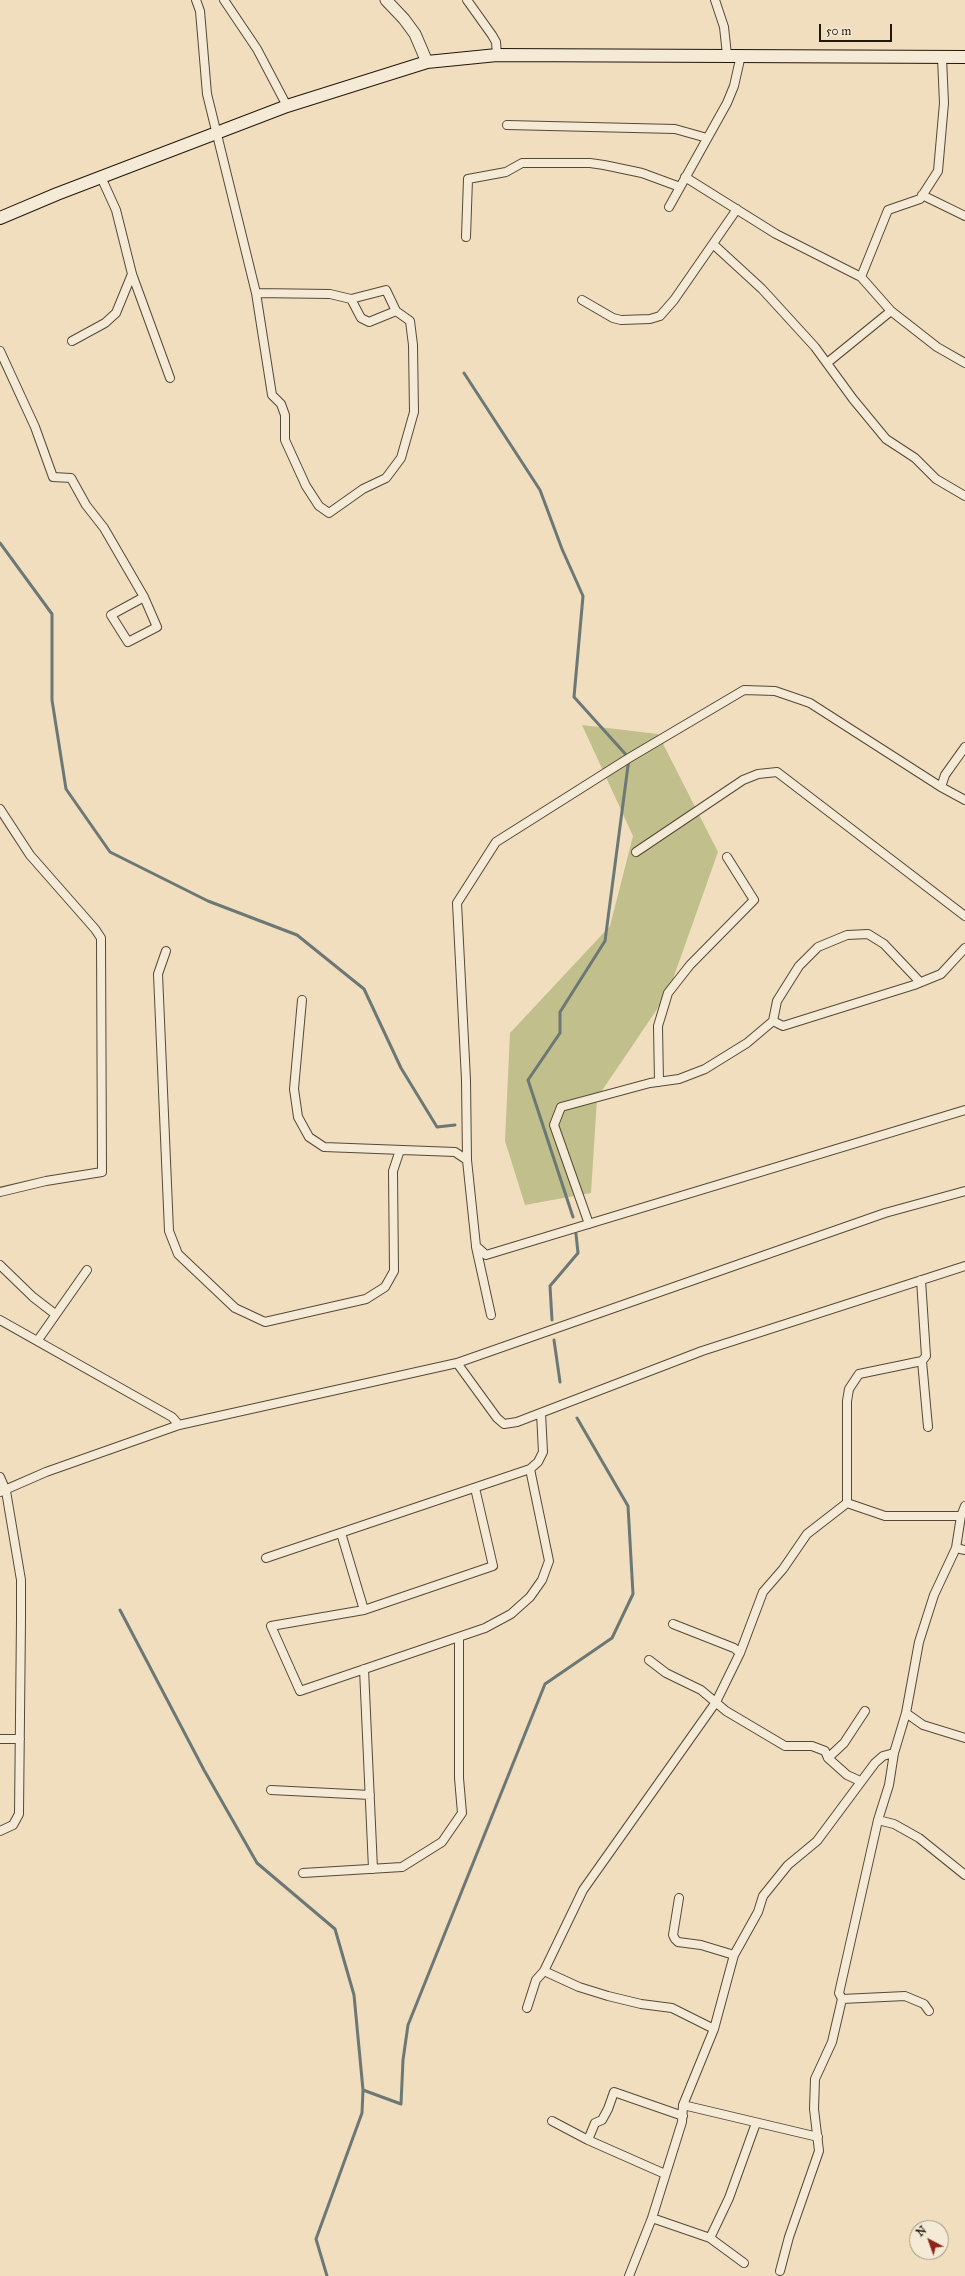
<!DOCTYPE html>
<style>
body{margin:0}
#map{position:relative;width:965px;height:2276px;overflow:hidden;background:#f0debe;font-family:"IM FELL Great Primer",serif}
canvas{display:block}
.north{position:absolute;left:909px;top:2220px;width:40px;height:40px;box-sizing:border-box;background:#f5ead5;border:1px solid #a09684;border-radius:50%;rotate:319deg;font-size:11px;font-weight:700;line-height:16px;text-align:center;color:#21170b}
.north::after{content:'';display:block;margin:auto;width:14px;height:18px;background:#8f2418;clip-path:polygon(50% 0,100% 100%,50% 72%,0 100%)}
.scale{position:absolute;left:819px;top:24px;width:73px;height:18px;box-sizing:border-box;border:2px solid #21170b;border-top:0;padding-left:5px;font-size:12px;line-height:14px;white-space:nowrap;color:#21170b;-webkit-text-stroke:3px #f5ead5;paint-order:stroke}
</style>
<div id="map">
<canvas width="965" height="2276"></canvas>
<div class="north">N</div>
<div class="scale">50 m</div>
</div>
<script>
const ctx = document.querySelector('canvas').getContext('2d');
ctx.lineJoin = 'round';
function fill(path, color) { ctx.fillStyle = color; ctx.fill(path, 'evenodd'); }
const toPath = rows => new Path2D(rows.map(r => 'M' + r).join(''));
function strokePath(path, color, width, dash) { ctx.strokeStyle = color; ctx.lineWidth = width; ctx.lineCap = dash ? 'butt' : 'round'; ctx.setLineDash(dash || []); ctx.stroke(path); }
const green = toPath([
 [582,725,658,734,718,852,668,993,597,1098,591,1193,525,1205,505,1141,510,1033,610,926,633,836]
]);
const stream = toPath([
 [464,373,540,490,562,549,583,596,574,697,629,758,605,941,560,1012,560,1033,528,1080,573,1217],
 [0,543,52,614,52,700,66,789,110,852,208,901,297,935,364,989,401,1068,437,1127,455,1125],
 [552,1320,550,1286,578,1253,576,1234],
 [554,1340,560,1382],
 [120,1610,204,1770,257,1863,335,1929,354,1995,363,2090],
 [327,2276,316,2239,362,2113,363,2090,401,2104,403,2060,408,2025,545,1684,612,1638,633,1594,628,1506,577,1418]
]);
const minor = toPath([
 [196,0,200,11,207,94,256,293,272,395,281,404,285,415,285,440,306,486,319,506,329,513,363,489,386,478,401,458,414,412,413,345,410,321,396,311],
 [224,0,257,49,287,106],
 [467,0,492,35,496,42,497,55],
 [715,0,724,27,727,55],
 [507,125,675,129,707,138],
 [685,177,776,234,861,277,891,311,937,347,965,363],
 [922,195,965,216],
 [669,207,727,103,734,86,741,55],
 [466,237,468,179,506,172,522,163,590,163,604,165,642,173,680,187],
 [713,244,762,289,815,347,853,399,886,439,915,458,936,479,965,496],
 [132,274,170,378],
 [861,277,888,210,920,199,938,171,944,103,942,58],
 [256,293,330,294,351,299,361,318,369,322,396,311,386,290,351,299],
 [582,300,613,318,621,320,650,319,660,316,674,300,737,209],
 [72,341,105,323,116,313,132,274,116,210,101,177],
 [0,351,35,427,53,477,71,478,86,505,104,528,133,578,144,597,157,627,128,642,111,615,144,597],
 [827,363,891,311],
 [965,747,945,775,941,787,965,800],
 [0,809,30,855,95,929,101,938,102,1172,46,1181,0,1192],
 [636,852,743,780,758,774,777,772,965,916],
 [166,951,158,974,169,1231,178,1254,235,1308,265,1322,366,1299,385,1287,394,1271,393,1171,400,1150],
 [920,982,884,944,868,934,847,935,818,947,799,966,777,1001,773,1021,783,1026,914,985,941,974,965,948],
 [302,1000,294,1089,298,1117,309,1137,324,1147,455,1152,467,1160,476,1246,486,1255,965,1110],
 [659,1082,658,1026,668,993,690,965,754,900,727,857],
 [467,1160,466,1080,457,903,496,842,629,758,744,690,775,691,810,703,941,787],
 [589,1224,554,1125,561,1107,650,1083,679,1079,705,1069,747,1043,773,1021],
 [476,1247,491,1315],
 [0,1265,33,1297,55,1314],
 [921,1280,926,1356,922,1361,917,1362,859,1374,849,1389,847,1401,847,1503,885,1516,961,1516],
 [0,1320,172,1417,179,1425],
 [38,1340,87,1270],
 [922,1361,928,1427],
 [457,1363,497,1418,504,1424,517,1422,702,1351,965,1266],
 [0,1477,6,1491,21,1580,21,1619,19,1814,13,1825,0,1831],
 [475,1488,493,1566,364,1610,271,1626,300,1691,485,1628,511,1614,530,1597,542,1580,549,1561,530,1469],
 [0,1492,46,1472,179,1425,457,1363,885,1213,965,1191],
 [341,1533,364,1610],
 [956,1548,965,1550],
 [266,1558,530,1469,538,1462,543,1452,541,1413],
 [673,1624,734,1648,740,1653],
 [649,1660,666,1673,701,1690,726,1711,785,1746,812,1746,825,1751,828,1758,847,1775,860,1781],
 [364,1669,373,1869],
 [906,1713,923,1725,965,1738],
 [0,1739,20,1739],
 [828,1758,844,1743,865,1711],
 [271,1790,370,1795],
 [878,1820,894,1824,919,1838,965,1875],
 [303,1873,402,1867,442,1842,462,1813,459,1778,459,1637],
 [679,1898,673,1935,675,1939,678,1942,701,1945,734,1955],
 [544,1971,579,1987,608,1996,641,2004,672,2008,714,2029],
 [842,1999,905,1996,924,2004,929,2011],
 [527,2008,536,1980,544,1971,583,1890,716,1702,740,1653,763,1592,783,1569,807,1534,847,1503],
 [683,2105,818,2137],
 [552,2121,588,2140,665,2174],
 [588,2140,595,2123,602,2120,608,2109,614,2092,683,2116],
 [652,2218,710,2238,744,2263],
 [710,2238,729,2198,756,2123],
 [780,2271,789,2237,819,2151,814,2109,815,2079,832,2042,842,1999,839,1993,878,1820,889,1785,894,1753,906,1713,919,1642,934,1595,956,1548,961,1516,965,1506],
 [629,2276,652,2218,682,2122,683,2105,714,2029,734,1955,758,1912,763,1896,788,1865,817,1841,875,1763,883,1756,894,1753]
]);
const tertiary = toPath([
 [386,0,404,19,415,34,427,62]
]);
const secondary = toPath([
 [0,218,57,194,287,106,427,62,497,55,965,57]
]);
fill(green, '#c1bf8c');
strokePath(stream, '#6c7875', 3);
strokePath(minor, '#554938', 10);
strokePath(tertiary, '#554938', 13);
strokePath(secondary, '#21170b', 14);
strokePath(minor, '#f5ead5', 8);
strokePath(tertiary, '#f5ead5', 11);
strokePath(secondary, '#f5ead5', 12);
</script>
